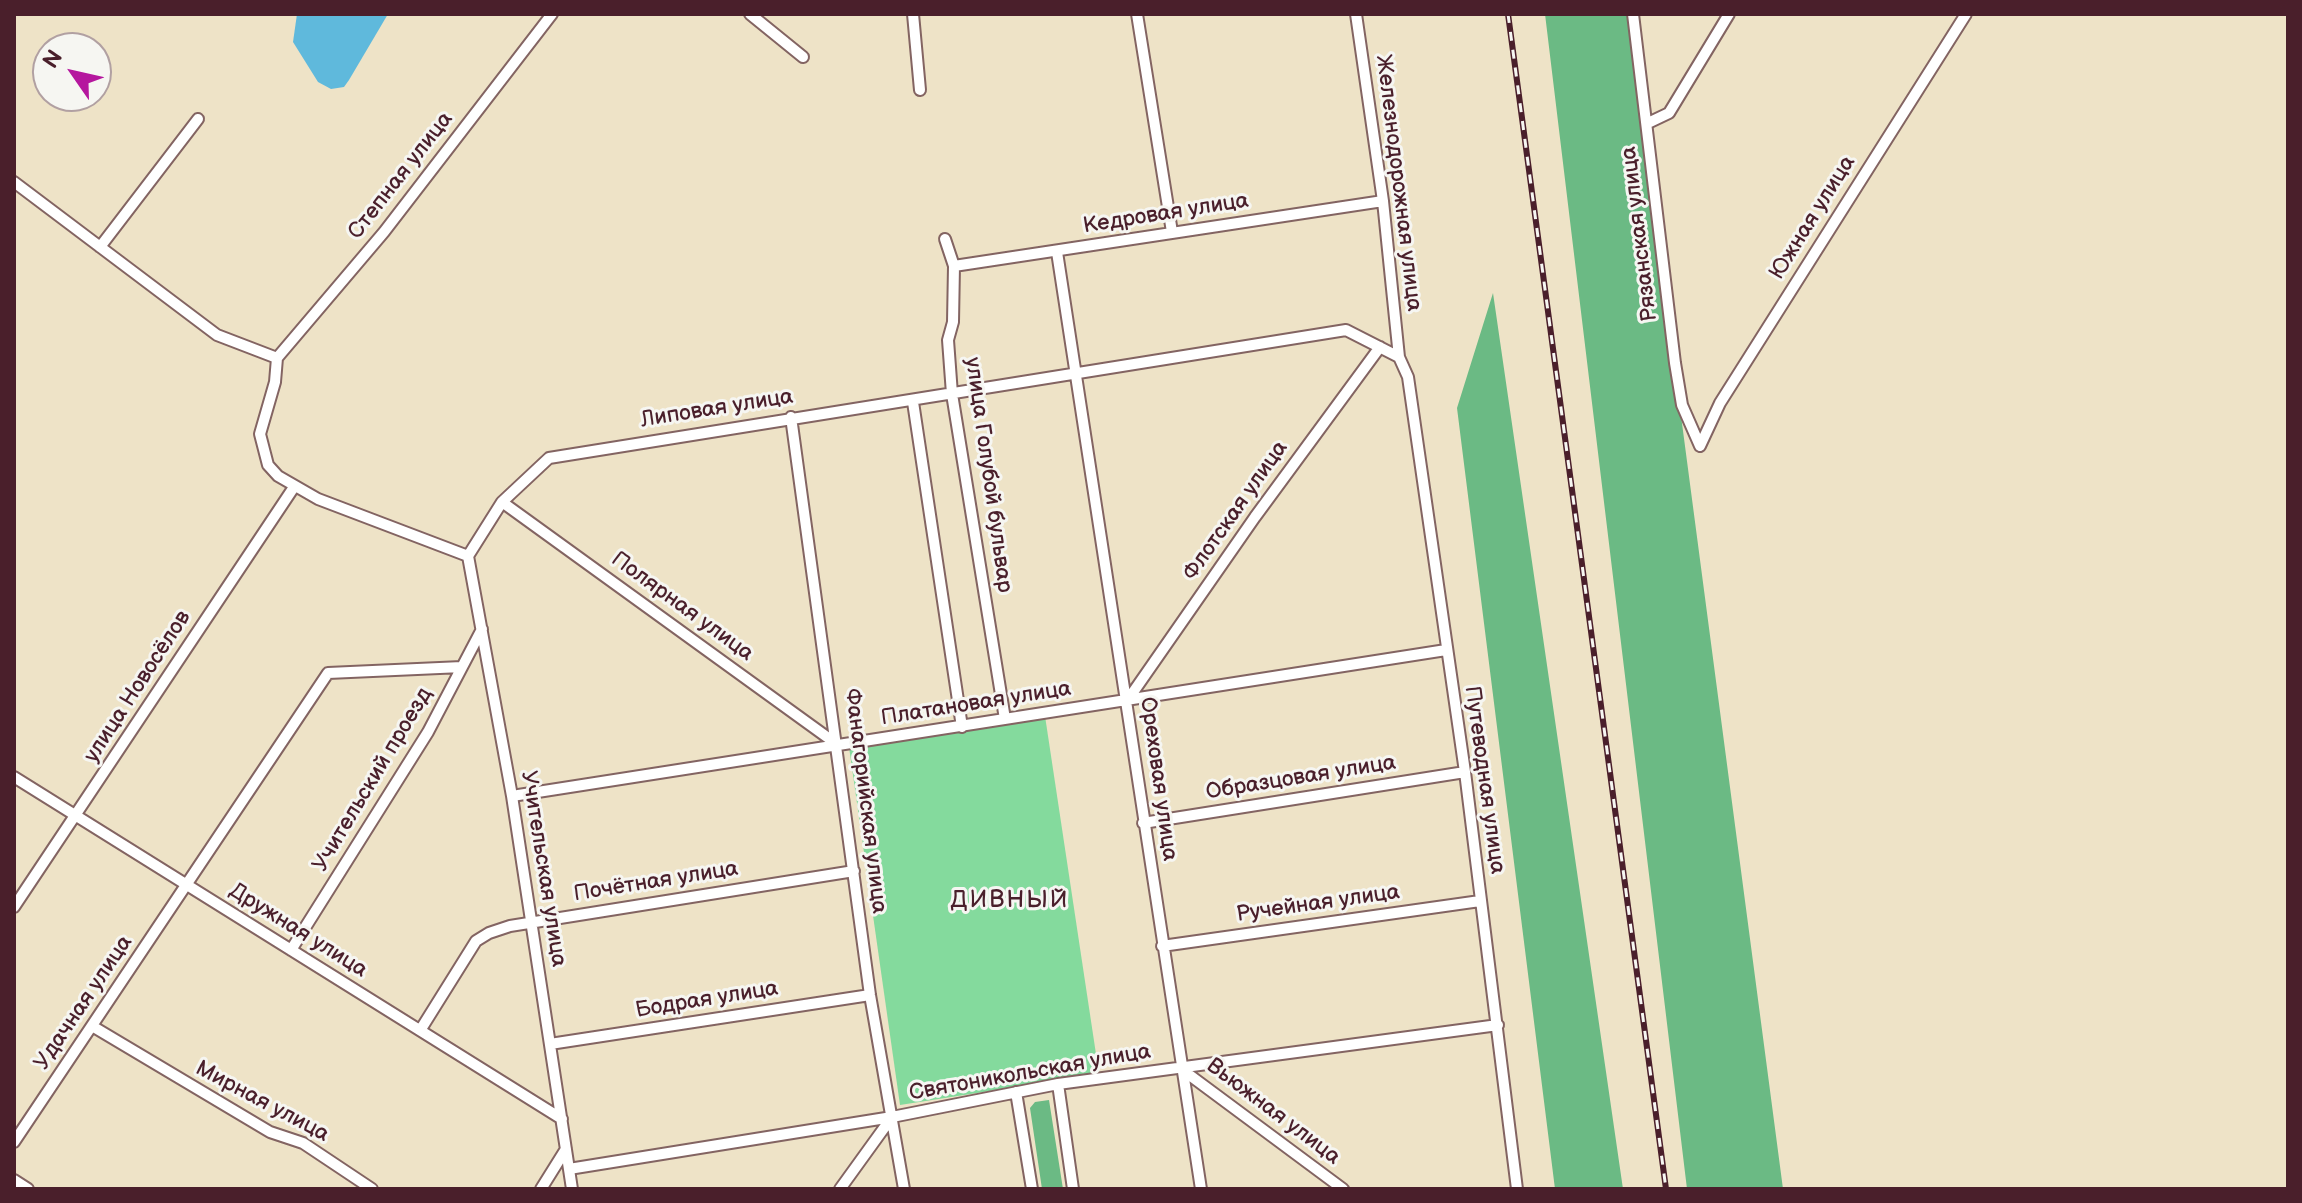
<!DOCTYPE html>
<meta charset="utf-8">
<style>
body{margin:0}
#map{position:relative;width:2302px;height:1203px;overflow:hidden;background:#eee3c7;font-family:"Balsamiq Sans",sans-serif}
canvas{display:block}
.frame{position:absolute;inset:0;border:16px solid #4a1f2b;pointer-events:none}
.north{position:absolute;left:32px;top:32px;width:80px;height:80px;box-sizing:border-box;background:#f6f6f2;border:2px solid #b1a0a2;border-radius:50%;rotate:304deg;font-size:22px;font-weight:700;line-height:32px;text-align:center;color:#4a1f2b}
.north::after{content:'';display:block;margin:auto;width:28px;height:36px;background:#b5179e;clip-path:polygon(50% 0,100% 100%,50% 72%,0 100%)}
</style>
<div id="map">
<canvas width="2302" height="1203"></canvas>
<div class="frame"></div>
<div class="north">N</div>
</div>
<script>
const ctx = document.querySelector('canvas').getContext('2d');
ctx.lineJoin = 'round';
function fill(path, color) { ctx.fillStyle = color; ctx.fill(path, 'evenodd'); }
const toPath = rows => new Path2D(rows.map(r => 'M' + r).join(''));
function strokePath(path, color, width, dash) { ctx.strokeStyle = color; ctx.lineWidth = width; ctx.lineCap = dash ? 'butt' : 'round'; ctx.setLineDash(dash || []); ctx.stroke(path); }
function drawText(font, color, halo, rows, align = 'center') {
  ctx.font = font + ' "Balsamiq Sans",sans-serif'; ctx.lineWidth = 6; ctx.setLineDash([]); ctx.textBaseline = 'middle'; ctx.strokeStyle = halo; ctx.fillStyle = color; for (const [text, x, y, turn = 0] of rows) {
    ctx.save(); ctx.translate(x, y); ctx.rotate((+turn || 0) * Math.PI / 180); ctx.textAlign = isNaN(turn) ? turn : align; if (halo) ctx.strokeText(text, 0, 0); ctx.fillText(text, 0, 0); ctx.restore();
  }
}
const green = toPath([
 [1045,716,1099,1074,900,1105,849,747]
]);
const forest = toPath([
 [1545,14,1628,14,1783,1189,1687,1189],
 [1493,293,1623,1189,1555,1189,1457,408],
 [1049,1100,1063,1189,1042,1189,1030,1108,1035,1102]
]);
const water = toPath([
 [297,14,388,14,349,80,344,87,331,89,318,82,293,42]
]);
const minor = toPath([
 [750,14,803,57],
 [913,14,920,90],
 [1137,14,1172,232],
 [1356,14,1383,201,1399,357],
 [1633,14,1675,363,1682,405,1700,446],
 [1648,123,1669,113,1729,14],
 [14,182,217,335,277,358],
 [945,239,954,266,953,322,948,340,952,394,1005,719],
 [100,247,198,119],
 [1057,252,1201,1189],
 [954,266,1383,201],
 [277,358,384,232,552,14],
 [277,358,275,382,260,434,268,465,278,476,318,499,468,556],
 [913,402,962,727],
 [791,417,870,995,904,1189],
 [1700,446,1720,403,1966,14],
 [502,502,838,745],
 [468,556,502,502,549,458,1346,330,1399,357,1408,377,1465,772,1517,1189],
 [468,556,512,796,572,1189],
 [1127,701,1255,517,1380,347],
 [14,777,562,1119],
 [512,796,1446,650],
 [1143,823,1465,772],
 [14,907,294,487],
 [1162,946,1480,901],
 [291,950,428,732,482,629],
 [92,1026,270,1132,303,1143,372,1189],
 [421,1029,476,941,489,933,510,926,854,871],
 [550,1044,870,995],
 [1180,1068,1343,1189],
 [1058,1084,1073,1189],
 [1016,1092,1032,1189],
 [14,1142,328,673,462,667],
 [569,1169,892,1117,1058,1084,1498,1025],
 [14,1180,28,1189],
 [541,1189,566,1149],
 [840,1189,892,1117]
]);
const rail = toPath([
 [1508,14,1666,1189]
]);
const streetNames = [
 ["Степная улица",401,176,-52],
 ["Железнодорожная улица",1398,183,83],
 ["Кедровая улица",1166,214,-9],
 ["Южная улица",1813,218,-58],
 ["Рязанская улица",1640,234,-97],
 ["Липовая улица",717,409,-9],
 ["улица Голубой бульвар",988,475,82],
 ["Флотская улица",1236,511,-55],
 ["Полярная улица",682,607,36],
 ["улица Новосёлов",138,687,-57],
 ["Платановая улица",976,704,-9],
 ["Образцовая улица",1301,778,-9],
 ["Ореховая улица",1158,779,82],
 ["Учительский проезд",373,780,-59],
 ["Путеводная улица",1484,780,82],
 ["Фанагорийская улица",865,801,83],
 ["Учительская улица",543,869,81],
 ["Почётная улица",656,882,-9],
 ["Ручейная улица",1318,904,-8],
 ["Дружная улица",298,931,32],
 ["Бодрая улица",707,1000,-9],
 ["Удачная улица",84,1003,-56],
 ["Святоникольская улица",1030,1073,-10],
 ["Мирная улица",262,1102,28],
 ["Вьюжная улица",1273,1112,37]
];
const neighbourhoodNames = [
 ["ДИВНЫЙ",1010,901]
];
fill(green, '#84da9d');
fill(forest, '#6bba84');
fill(water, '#5fb9dc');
strokePath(minor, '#836462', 14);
strokePath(minor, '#fff', 10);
strokePath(rail, '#4a1f2b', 6);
strokePath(rail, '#f6f6f2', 3, [9]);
drawText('22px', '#4a1f2b', '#f6f6f2', streetNames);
ctx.letterSpacing = '2px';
drawText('24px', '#4a1f2b', '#f6f6f2', neighbourhoodNames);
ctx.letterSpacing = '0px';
</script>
